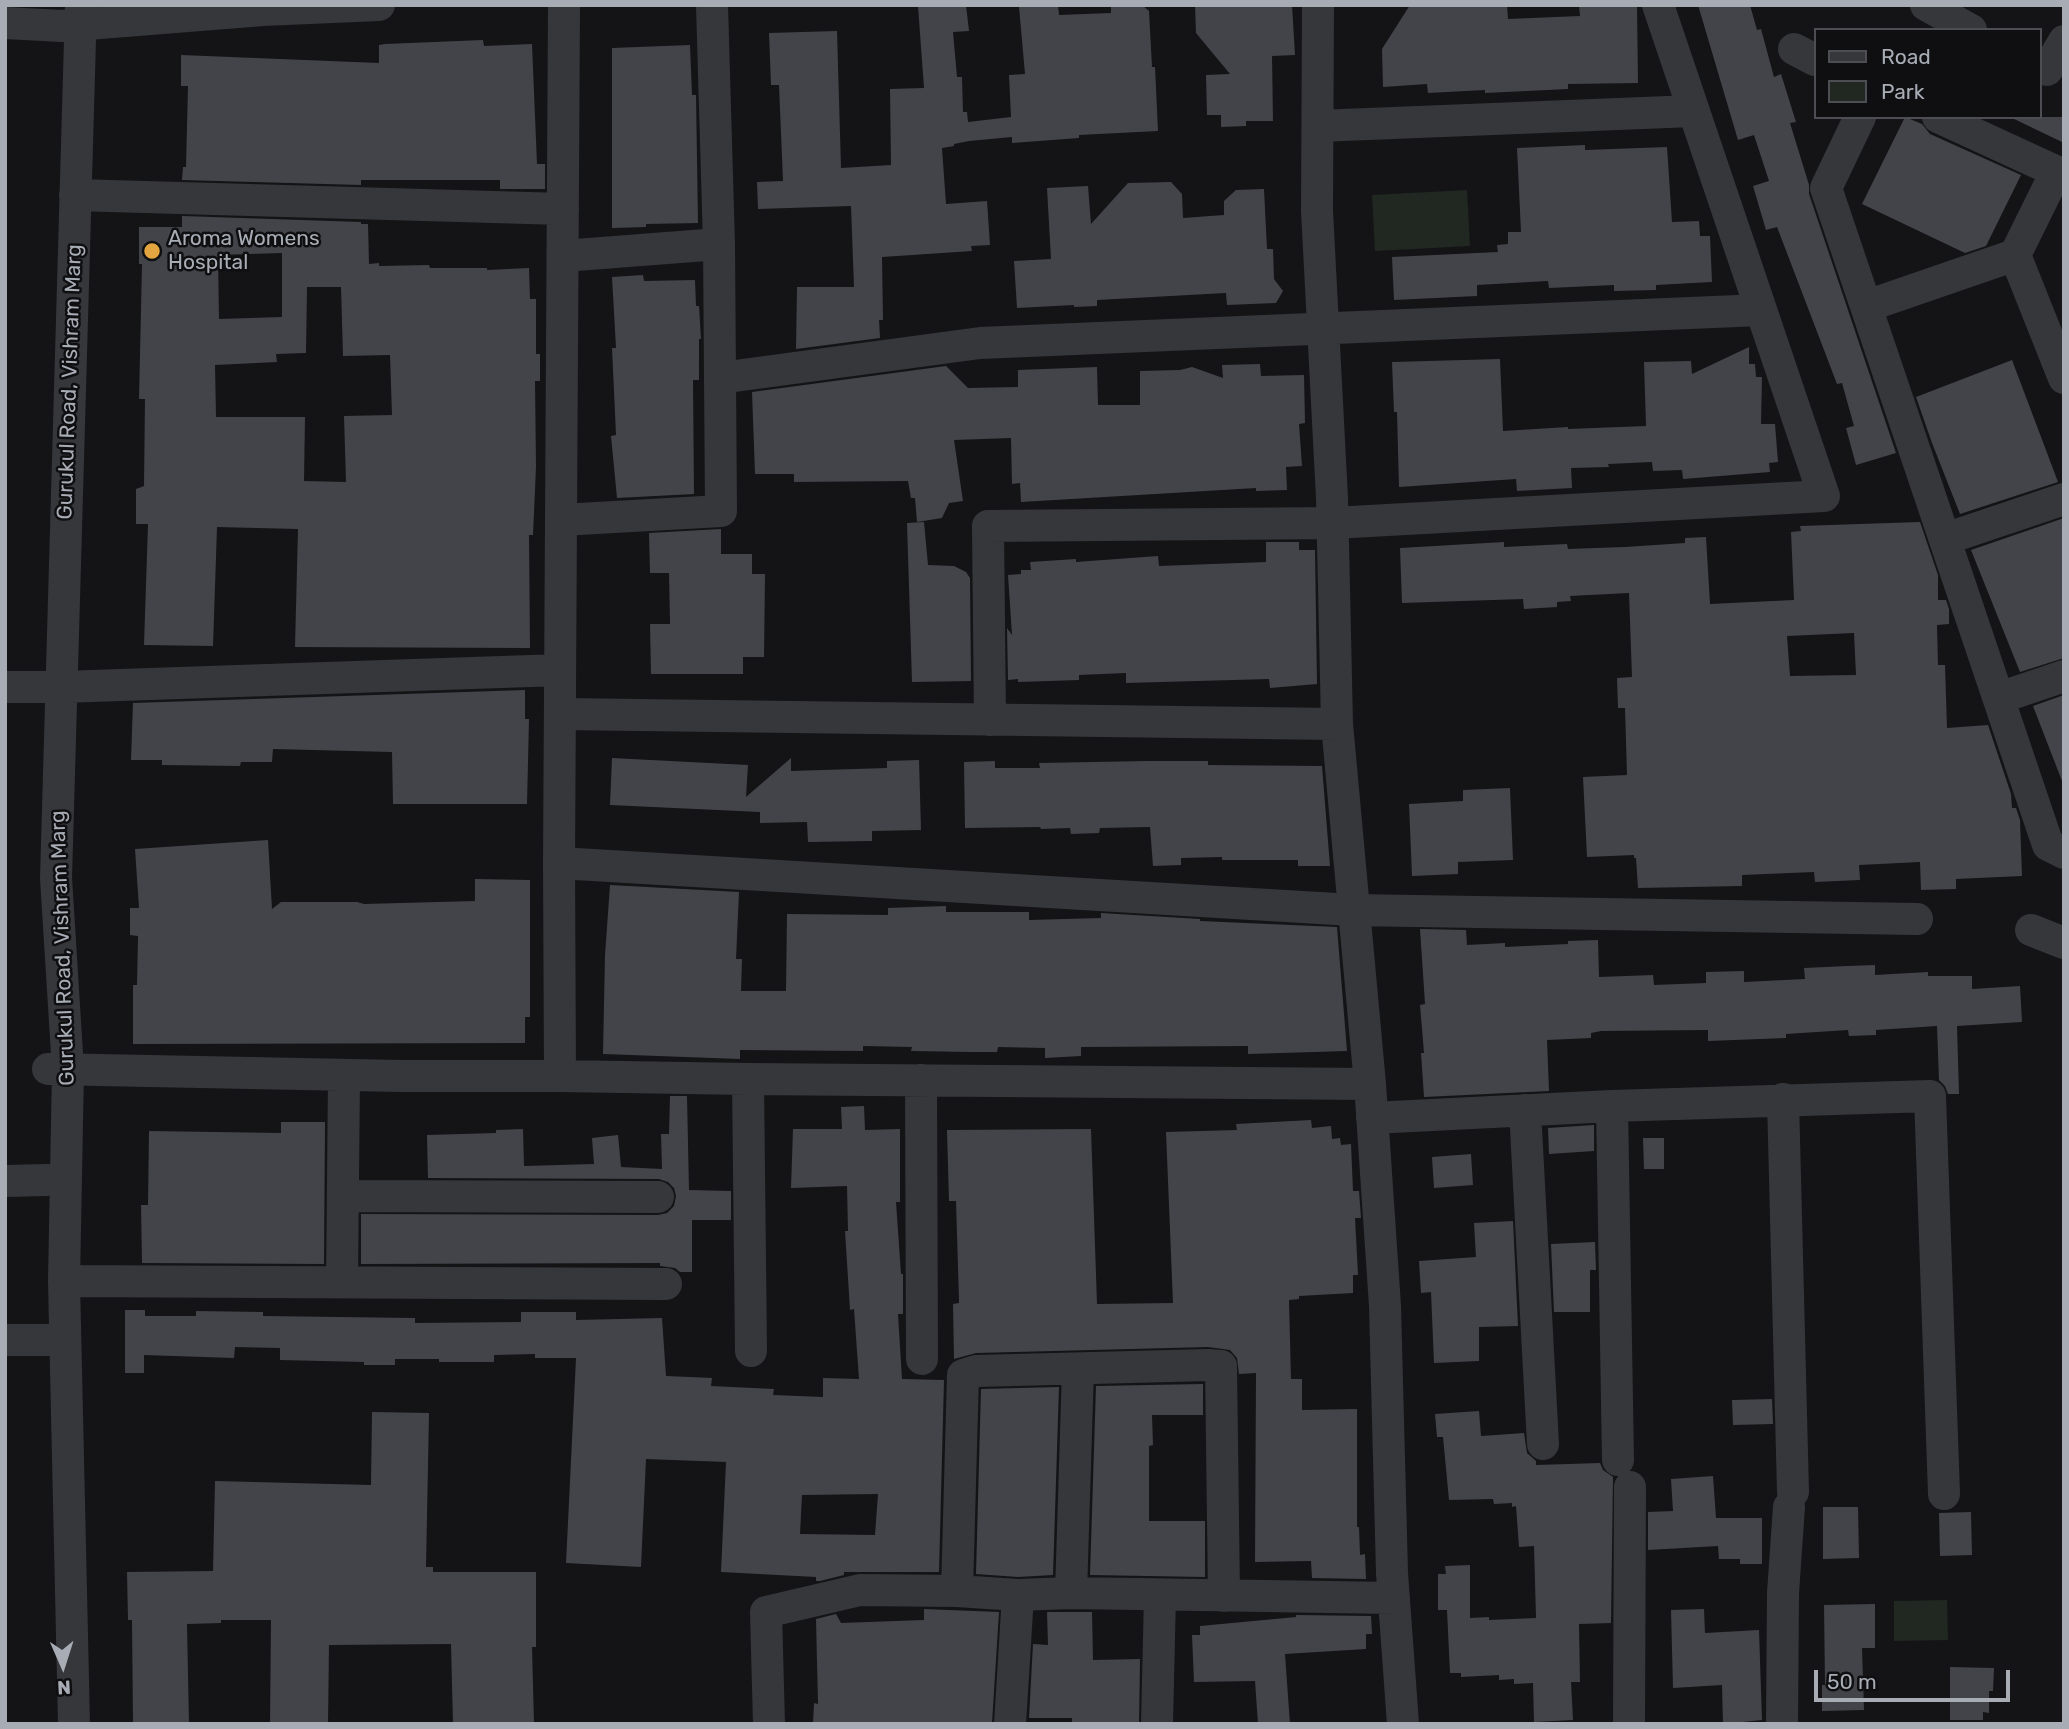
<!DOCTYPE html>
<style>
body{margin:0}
#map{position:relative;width:2069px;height:1729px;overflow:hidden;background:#141416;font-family:Rubik,sans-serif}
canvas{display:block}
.frame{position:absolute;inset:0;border:7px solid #a7acb5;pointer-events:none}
.legend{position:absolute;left:1814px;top:28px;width:228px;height:91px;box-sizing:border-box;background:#0f0f11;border:2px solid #4c4e53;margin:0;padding:9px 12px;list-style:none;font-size:21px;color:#a7acb5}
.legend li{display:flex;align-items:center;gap:14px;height:35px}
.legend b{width:35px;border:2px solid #4c4e53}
.north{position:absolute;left:28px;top:1631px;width:70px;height:70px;-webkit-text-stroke:5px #0f0f11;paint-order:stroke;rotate:177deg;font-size:19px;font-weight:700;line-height:28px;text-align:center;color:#a7acb5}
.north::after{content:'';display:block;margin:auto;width:24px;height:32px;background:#a7acb5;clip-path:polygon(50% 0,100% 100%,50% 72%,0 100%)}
.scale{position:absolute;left:1814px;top:1670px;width:196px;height:32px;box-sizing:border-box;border:4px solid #a7acb5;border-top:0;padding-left:9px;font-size:21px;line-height:24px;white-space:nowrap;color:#a7acb5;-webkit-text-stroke:5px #0f0f11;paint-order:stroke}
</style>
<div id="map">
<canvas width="2069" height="1729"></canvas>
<div class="frame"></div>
<ul class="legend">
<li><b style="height:9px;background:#36373b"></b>Road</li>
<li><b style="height:19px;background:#212821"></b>Park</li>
</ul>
<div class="north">N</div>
<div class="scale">50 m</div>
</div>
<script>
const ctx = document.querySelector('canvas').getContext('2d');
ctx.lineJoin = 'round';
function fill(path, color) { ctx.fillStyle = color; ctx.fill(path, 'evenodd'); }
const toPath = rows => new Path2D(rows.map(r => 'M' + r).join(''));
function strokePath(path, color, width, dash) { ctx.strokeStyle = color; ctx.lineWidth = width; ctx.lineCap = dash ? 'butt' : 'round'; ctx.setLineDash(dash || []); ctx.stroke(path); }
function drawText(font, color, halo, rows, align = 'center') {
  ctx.font = font + ' Rubik,sans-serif'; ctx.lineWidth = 5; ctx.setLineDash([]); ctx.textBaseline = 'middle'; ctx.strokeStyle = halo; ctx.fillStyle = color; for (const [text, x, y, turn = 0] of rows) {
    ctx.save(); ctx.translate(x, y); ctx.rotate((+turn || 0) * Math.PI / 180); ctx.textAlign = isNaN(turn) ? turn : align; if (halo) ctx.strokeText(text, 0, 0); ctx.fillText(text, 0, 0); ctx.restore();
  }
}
const green = toPath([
 [1467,190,1470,246,1375,251,1372,195],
 [1947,1600,1948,1640,1894,1641,1894,1601]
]);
const building = toPath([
 [966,5,969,31,953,32,957,77,962,77,963,112,967,112,968,122,1011,117,1009,75,1025,74,1019,7,1058,5,1059,15,1111,13,1111,5,1142,5,1149,11,1152,67,1155,67,1158,131,1079,135,1079,138,1012,143,1012,137,969,141,954,144,954,146,942,148,946,204,987,201,990,245,971,246,972,251,882,257,883,320,879,320,880,338,796,349,797,287,854,287,851,206,758,209,757,182,783,181,779,85,771,85,769,33,837,31,841,168,891,165,890,89,924,88,918,6],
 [1195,5,1292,5,1295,55,1272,56,1273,121,1246,121,1246,126,1221,127,1221,115,1207,115,1206,75,1230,74,1196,33],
 [1410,5,1507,5,1508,19,1580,16,1579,5,1637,5,1638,83,1568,84,1568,89,1485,93,1485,90,1428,93,1427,84,1383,87,1382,49],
 [1698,5,1750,5,1757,30,1761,29,1774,77,1781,74,1796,122,1790,123,1809,185,1809,194,1896,453,1856,465,1846,428,1854,426,1842,383,1837,384,1777,227,1766,230,1753,186,1769,181,1754,135,1738,140],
 [483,40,484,46,532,44,537,164,545,164,545,189,500,189,500,180,361,180,361,185,182,180,183,167,186,167,188,86,181,86,181,55,379,63,379,45,385,44],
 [690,45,692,95,696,95,698,223,646,224,646,227,612,228,612,48],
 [1905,117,1922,124,1930,134,2021,175,1986,246,1965,253,1862,204],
 [2010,117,2064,117,2064,143],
 [1585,145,1585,150,1667,147,1672,222,1699,221,1700,236,1710,236,1712,282,1656,285,1656,290,1614,291,1614,285,1549,288,1548,281,1477,285,1477,296,1394,300,1392,257,1498,252,1497,245,1508,244,1508,232,1521,232,1517,148],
 [1171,182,1182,194,1183,218,1224,215,1224,201,1236,190,1264,189,1267,249,1273,249,1274,279,1283,291,1276,303,1227,305,1226,293,1097,300,1097,306,1074,307,1074,305,1017,308,1014,261,1051,259,1047,188,1088,186,1091,224,1128,183],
 [182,216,361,222,361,224,368,224,369,264,379,263,379,266,429,265,430,268,487,268,487,270,529,268,530,299,536,299,536,354,540,354,540,381,535,381,536,467,533,535,529,535,530,648,295,647,298,529,217,527,213,646,144,645,148,524,136,524,136,489,144,486,145,399,139,399,142,264,139,264,139,227,182,227],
 [282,253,282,317,219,319,218,255],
 [307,287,341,287,343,356,390,355,392,415,344,416,346,482,304,481,305,417,216,417,215,365,277,362,276,354,306,353],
 [643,275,644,281,695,280,696,306,699,306,701,339,699,339,699,380,693,380,694,494,617,498,611,436,616,435,612,348,616,348,612,277],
 [1749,347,1749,364,1755,364,1756,377,1762,377,1761,424,1775,424,1778,462,1769,463,1770,472,1683,479,1682,470,1653,471,1652,462,1608,464,1609,467,1571,468,1572,488,1517,491,1516,479,1399,487,1397,412,1394,412,1392,362,1500,359,1503,431,1568,427,1568,429,1646,426,1644,362,1691,361,1692,374],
 [2012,360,2058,482,1960,514,1932,443,1916,397],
 [1260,364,1261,376,1304,375,1305,423,1299,424,1302,466,1286,467,1287,490,1256,491,1256,488,1021,502,1020,483,1012,484,1011,438,954,440,963,501,949,503,942,518,917,522,915,498,911,498,908,481,794,482,794,474,755,474,752,392,946,366,968,388,1018,387,1018,370,1097,367,1098,405,1140,405,1140,371,1180,370,1192,367,1223,378,1222,365],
 [2064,518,2064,658,2020,672,1971,550],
 [924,522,928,565,954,566,966,572,970,578,971,681,912,682,907,523],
 [1920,522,1938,575,1938,600,1946,600,1949,609,1949,624,1937,625,1938,665,1945,665,1947,728,1988,725,2011,794,2012,808,2016,808,2020,820,2022,876,1956,879,1956,889,1921,890,1920,862,1859,865,1860,880,1815,882,1814,872,1742,875,1742,886,1638,888,1636,858,1634,858,1634,855,1587,857,1583,777,1627,775,1625,708,1618,708,1617,678,1632,677,1629,593,1570,596,1571,601,1557,602,1557,607,1524,609,1523,599,1402,603,1400,548,1504,542,1504,547,1567,544,1568,549,1625,547,1685,543,1685,538,1706,537,1710,604,1794,600,1791,532,1801,531,1800,526],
 [1854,633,1856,675,1790,676,1787,636],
 [721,529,721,554,752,554,752,574,765,574,764,657,743,657,743,674,651,674,650,624,670,624,669,573,650,573,649,533],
 [1266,542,1299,542,1299,550,1315,550,1317,684,1270,688,1269,679,1126,683,1126,673,1079,675,1079,680,1018,682,1018,679,1008,680,1007,628,1012,635,1008,575,1021,574,1021,570,1031,570,1030,562,1076,559,1076,562,1158,556,1159,566,1266,562],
 [525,690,525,719,529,719,527,804,393,804,392,752,273,749,272,762,241,762,240,766,162,765,162,760,131,760,133,703],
 [2064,695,2064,781,2062,781,2033,706],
 [612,758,748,765,746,797,791,758,791,771,887,768,887,761,919,760,921,830,872,831,872,841,808,842,807,822,760,823,760,812,610,805],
 [995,761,995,768,1040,768,1039,763,1148,761,1208,761,1208,765,1322,766,1330,866,1298,866,1298,860,1222,860,1222,857,1181,858,1181,865,1153,866,1150,827,1100,828,1099,833,1071,834,1070,828,1041,829,1040,827,965,828,964,762],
 [1510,788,1513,860,1458,862,1458,874,1412,876,1409,804,1463,801,1463,790],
 [268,840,272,909,281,902,357,902,364,904,475,901,475,879,530,880,530,1017,525,1017,525,1043,133,1044,133,985,137,985,138,936,130,935,130,908,139,908,135,849],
 [610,885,739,892,736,959,742,959,741,991,786,991,787,914,888,915,888,908,946,906,946,912,1029,912,1029,920,1101,918,1101,913,1200,919,1200,921,1337,927,1347,1051,1248,1054,1248,1046,1081,1047,1081,1056,1045,1058,1045,1048,998,1047,997,1052,971,1052,911,1051,912,1047,863,1046,863,1051,740,1050,740,1059,603,1054,605,955],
 [1420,929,1466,930,1467,945,1505,943,1505,947,1568,944,1568,941,1598,940,1599,977,1653,975,1654,985,1706,983,1706,972,1744,971,1744,982,1805,979,1804,968,1847,966,1875,965,1875,975,1928,972,1928,976,1972,976,1972,989,2020,986,2022,1022,1957,1026,1959,1094,1948,1094,1945,1086,1939,1080,1937,1026,1876,1030,1876,1035,1849,1036,1848,1030,1786,1034,1786,1038,1708,1041,1708,1030,1601,1031,1591,1033,1591,1038,1547,1040,1549,1091,1424,1097,1421,1053,1424,1053,1420,1005,1425,1004],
 [670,1096,687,1096,689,1190,731,1191,731,1220,692,1220,692,1272,680,1272,675,1268,660,1266,660,1263,361,1264,361,1214,658,1215,667,1213,674,1206,676,1196,674,1188,668,1182,659,1179,428,1178,427,1135,496,1133,496,1130,523,1129,524,1166,594,1164,592,1138,618,1135,621,1167,662,1169,661,1134,669,1134],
 [864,1106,865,1130,900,1129,900,1202,896,1202,901,1274,903,1274,903,1314,898,1314,902,1379,944,1380,939,1572,844,1572,844,1575,820,1581,816,1581,816,1577,721,1572,726,1462,646,1459,641,1567,566,1563,576,1358,535,1358,535,1354,494,1355,494,1362,439,1362,439,1359,395,1359,395,1365,364,1365,364,1362,280,1360,280,1348,235,1347,234,1358,144,1355,144,1373,125,1373,125,1310,145,1310,145,1316,196,1316,196,1311,263,1312,263,1316,415,1318,415,1323,521,1322,521,1312,576,1312,576,1320,662,1318,666,1376,712,1378,711,1386,774,1389,773,1395,823,1397,823,1378,859,1379,854,1309,850,1310,845,1231,848,1231,847,1186,791,1188,793,1129,842,1129,841,1107],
 [878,1494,875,1535,800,1534,802,1495],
 [1311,1120,1312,1128,1331,1126,1332,1139,1340,1138,1341,1145,1351,1144,1353,1191,1359,1191,1361,1218,1355,1218,1358,1275,1353,1275,1353,1293,1299,1296,1299,1299,1289,1300,1291,1379,1302,1379,1302,1410,1357,1409,1357,1527,1359,1527,1360,1555,1365,1554,1366,1579,1312,1578,1311,1561,1255,1562,1256,1373,1239,1374,1237,1358,1230,1350,1208,1347,976,1353,954,1359,953,1304,959,1303,959,1300,956,1201,949,1201,947,1130,1091,1129,1097,1304,1173,1303,1166,1132,1237,1130,1236,1124],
 [281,1122,325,1122,324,1264,142,1263,141,1205,148,1205,149,1131,281,1133],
 [1594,1125,1594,1151,1549,1154,1548,1128],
 [1643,1138,1664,1138,1664,1169,1644,1169],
 [1471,1154,1473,1185,1434,1188,1432,1157],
 [1513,1221,1518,1326,1479,1327,1479,1361,1434,1363,1431,1292,1421,1293,1419,1261,1476,1257,1474,1223],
 [1595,1242,1596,1270,1590,1270,1590,1312,1554,1312,1551,1244],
 [1203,1384,1203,1415,1152,1415,1153,1445,1149,1446,1149,1521,1205,1521,1205,1577,1090,1575,1096,1386],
 [1059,1387,1053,1575,1018,1577,976,1574,981,1389],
 [1772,1399,1773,1424,1733,1425,1732,1400],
 [1479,1411,1481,1436,1524,1433,1527,1453,1536,1461,1536,1465,1600,1463,1603,1470,1613,1477,1611,1623,1579,1624,1580,1682,1571,1682,1573,1720,1534,1722,1533,1683,1514,1684,1514,1679,1499,1680,1499,1675,1461,1677,1461,1673,1450,1673,1447,1610,1438,1610,1438,1574,1446,1574,1445,1566,1470,1565,1470,1618,1489,1617,1489,1620,1536,1618,1534,1546,1519,1547,1516,1506,1512,1507,1512,1503,1494,1504,1493,1499,1449,1500,1443,1437,1437,1437,1435,1414],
 [372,1412,429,1413,426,1567,433,1567,433,1572,536,1572,536,1647,532,1647,534,1724,453,1724,451,1644,329,1645,328,1724,270,1724,271,1620,221,1620,221,1623,187,1624,189,1724,133,1724,132,1620,128,1620,127,1572,213,1571,215,1481,371,1485],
 [1713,1476,1716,1518,1762,1518,1762,1564,1740,1564,1740,1559,1719,1559,1718,1546,1648,1550,1648,1512,1673,1511,1671,1479],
 [1823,1507,1858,1507,1859,1558,1823,1559],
 [1971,1512,1972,1555,1940,1556,1939,1513],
 [1875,1604,1875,1648,1862,1648,1864,1710,1822,1711,1822,1685,1825,1685,1824,1605],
 [924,1609,999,1612,992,1723,813,1724,814,1703,818,1704,816,1619,836,1614,841,1623,924,1620],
 [1704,1609,1705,1633,1759,1630,1762,1720,1723,1724,1722,1685,1673,1688,1671,1610],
 [1047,1612,1092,1612,1093,1660,1140,1659,1139,1724,1072,1723,1072,1718,1029,1718,1033,1644,1048,1645],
 [1296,1615,1371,1616,1372,1634,1366,1634,1366,1649,1285,1654,1290,1724,1258,1724,1255,1681,1194,1682,1192,1635,1200,1635,1200,1626,1296,1617],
 [1950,1667,1994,1668,1993,1691,1989,1691,1989,1713,1983,1712,1983,1720,1950,1720]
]);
const minor = toPath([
 [1318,5,1317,211,1332,498,1337,724,1370,1084,1385,1306,1392,1573,1403,1724],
 [1926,5,1971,30],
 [5,23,62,26,263,10,379,5],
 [1794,49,1815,60],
 [2039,66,2047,70,2064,41],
 [1860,117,1826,188,2048,845,2064,853],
 [1938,117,2064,175],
 [1318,126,1693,111],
 [2056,172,2015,255,2064,378],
 [75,195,563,209],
 [563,256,719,244,712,5],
 [1867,306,2015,255],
 [720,378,980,343,1761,310],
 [561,520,721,511,719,244],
 [1945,539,2064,499],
 [5,687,62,687,560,670],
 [1999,698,2064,676],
 [560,714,1337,724],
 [990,720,988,526,1333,523,1824,496,1658,5],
 [559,863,1353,910,1917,919],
 [2031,930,2064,943],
 [48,1069,402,1076,560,1076,748,1079,1370,1084],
 [560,1076,559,863,564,5],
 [748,1079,751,1351],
 [921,1080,922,1359],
 [1783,1099,1793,1492],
 [1612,1106,1618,1460],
 [1525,1110,1543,1444],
 [1372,1118,1612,1106,1930,1096,1944,1494],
 [5,1181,47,1180],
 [343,1196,658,1197],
 [64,1281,666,1284],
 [342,1282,344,1076],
 [5,1340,50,1340],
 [957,1591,963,1375,976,1371,1208,1365,1221,1366,1224,1596],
 [1071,1593,1078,1369],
 [74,1724,64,1281,68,1070,56,878,81,5],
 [769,1724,766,1612,860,1590,957,1591,1018,1595,1071,1593,1394,1598],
 [1010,1724,1018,1595],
 [1157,1724,1160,1595],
 [1629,1724,1630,1487],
 [1782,1724,1783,1593,1789,1507]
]);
const markers = [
 [152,251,9,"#e3a53f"]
];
const poiNames = [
 ["Aroma Womens",168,239],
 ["Hospital",168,263]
];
const streetNames = [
 ["Gurukul Road, Vishram Marg",70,382,-88],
 ["Gurukul Road, Vishram Marg",63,948,-92]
];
fill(green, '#212821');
fill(building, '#434449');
strokePath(minor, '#36373b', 32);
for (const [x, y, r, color] of markers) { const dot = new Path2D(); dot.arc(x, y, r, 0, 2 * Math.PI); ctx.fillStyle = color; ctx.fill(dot); strokePath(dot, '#0f0f11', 2.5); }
drawText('21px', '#a7acb5', '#0f0f11', poiNames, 'left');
drawText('21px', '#a7acb5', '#0f0f11', streetNames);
</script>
